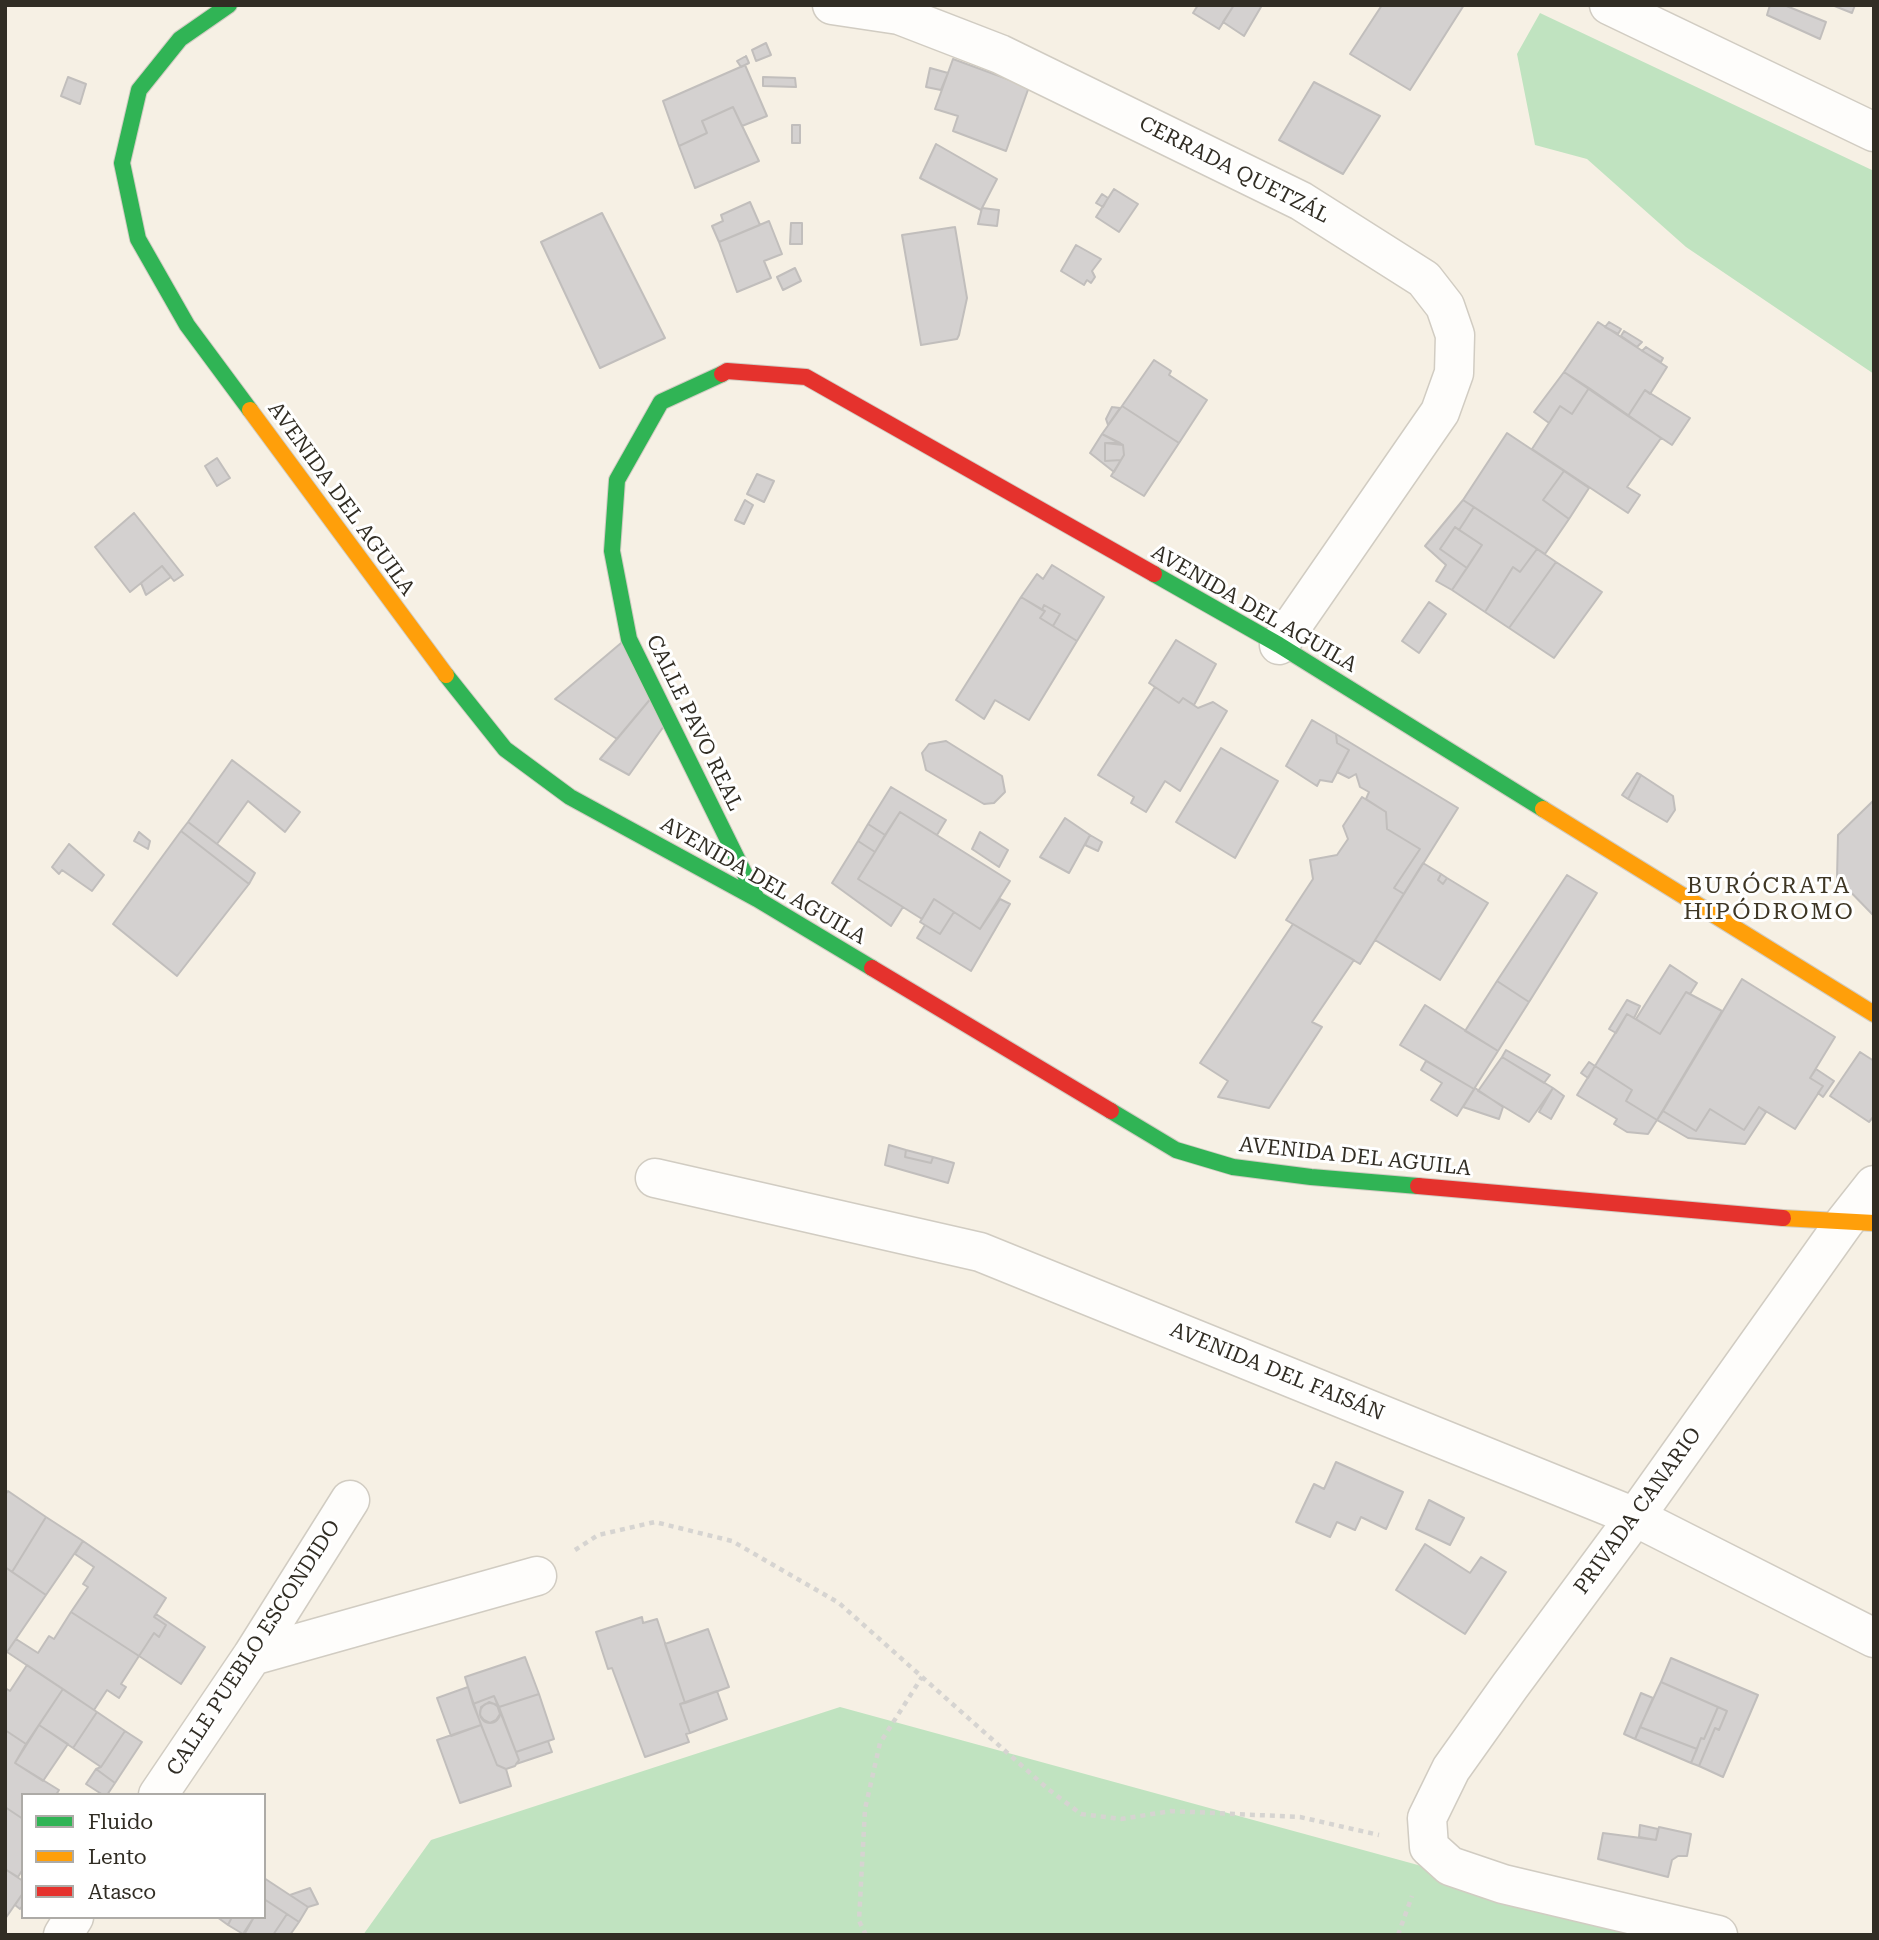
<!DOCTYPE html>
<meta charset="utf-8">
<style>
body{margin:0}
#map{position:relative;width:1879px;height:1940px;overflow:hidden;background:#f6f0e4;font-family:"Roboto Serif",serif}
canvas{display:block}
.frame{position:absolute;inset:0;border:7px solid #312d24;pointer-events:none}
.legend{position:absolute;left:21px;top:1793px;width:245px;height:126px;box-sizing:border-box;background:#fff;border:2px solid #adaba7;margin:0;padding:9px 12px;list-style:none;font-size:21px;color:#312d24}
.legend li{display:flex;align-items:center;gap:14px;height:35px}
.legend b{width:35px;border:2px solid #adaba7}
</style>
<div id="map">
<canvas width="1879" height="1940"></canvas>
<div class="frame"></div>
<ul class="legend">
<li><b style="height:9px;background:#30b455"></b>Fluido</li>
<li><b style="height:9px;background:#ff9f0a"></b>Lento</li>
<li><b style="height:9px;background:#e5322d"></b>Atasco</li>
</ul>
</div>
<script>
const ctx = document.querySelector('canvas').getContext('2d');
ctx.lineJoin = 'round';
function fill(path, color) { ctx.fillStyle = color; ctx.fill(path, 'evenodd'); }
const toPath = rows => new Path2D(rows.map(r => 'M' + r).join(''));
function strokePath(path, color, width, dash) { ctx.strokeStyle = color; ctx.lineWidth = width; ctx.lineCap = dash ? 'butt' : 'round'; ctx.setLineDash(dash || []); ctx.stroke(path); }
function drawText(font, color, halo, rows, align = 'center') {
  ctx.font = font + ' "Roboto Serif",serif'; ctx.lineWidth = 6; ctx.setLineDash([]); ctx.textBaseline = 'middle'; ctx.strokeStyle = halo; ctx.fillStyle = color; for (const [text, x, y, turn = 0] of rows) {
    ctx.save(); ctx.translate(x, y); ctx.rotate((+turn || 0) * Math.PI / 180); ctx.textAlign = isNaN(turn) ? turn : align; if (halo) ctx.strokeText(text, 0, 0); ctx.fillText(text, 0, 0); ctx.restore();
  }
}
const green = toPath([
 [1540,13,1874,171,1874,374,1686,247,1587,159,1535,145,1517,54],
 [840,1707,1674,1935,363,1935,431,1840]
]);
const building = toPath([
 [1198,5,1234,5,1219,29,1193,13,1198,5],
 [1234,5,1258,5,1261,7,1244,36,1223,22,1234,5],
 [1382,5,1464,5,1410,90,1350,54,1382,5],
 [1770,5,1784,5,1826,22,1820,39,1767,15,1770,5],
 [1832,5,1855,5,1852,13,1832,5],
 [766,43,771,55,756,61,752,50,766,43],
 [746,56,749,63,741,67,737,61,746,56],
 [953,59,1029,87,1006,151,953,131,958,116,935,109,953,59],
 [745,65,767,116,742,126,733,107,702,121,707,133,679,146,663,101,745,65],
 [930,68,948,73,941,90,926,87,930,68],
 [68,77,86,84,80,104,61,96,68,77],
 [763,77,795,78,796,87,763,86,763,77],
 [1314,82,1380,116,1343,174,1279,140,1314,82],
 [733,107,759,161,695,188,679,146,707,133,702,121,733,107],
 [792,125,800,125,800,143,792,143,792,125],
 [936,144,997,179,981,210,920,178,936,144],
 [1114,189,1138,204,1119,232,1096,217,1114,189],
 [1102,194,1108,198,1103,207,1096,203,1102,194],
 [750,202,760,225,719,242,712,226,723,221,721,215,750,202],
 [982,208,999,210,997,226,978,224,982,208],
 [602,213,665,338,600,368,541,242,602,213],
 [769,221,782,254,764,261,771,278,737,292,719,242,769,221],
 [791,223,802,223,802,244,790,244,791,223],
 [955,227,967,298,959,335,957,339,921,345,902,235,955,227],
 [1076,245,1101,259,1092,271,1095,277,1091,283,1087,280,1084,285,1061,271,1076,245],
 [795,268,801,281,783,290,777,277,795,268],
 [1598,322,1667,367,1650,394,1645,390,1628,416,1564,372,1598,322],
 [1609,322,1621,329,1618,334,1605,327,1609,322],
 [1624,331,1642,342,1637,347,1621,336,1624,331],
 [1646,347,1663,358,1661,362,1642,351,1646,347],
 [1154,360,1171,371,1169,375,1207,400,1179,443,1122,406,1154,360],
 [1564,372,1589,388,1572,414,1560,406,1549,423,1534,412,1564,372],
 [1589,388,1661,438,1627,487,1640,495,1628,513,1532,449,1560,406,1572,414,1589,388],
 [1645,390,1690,418,1672,445,1628,416,1645,390],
 [1122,406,1179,443,1144,496,1111,476,1124,455,1123,445,1102,434,1122,406],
 [1112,407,1120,408,1108,425,1106,419,1112,407],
 [1507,433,1564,471,1543,500,1569,519,1545,554,1463,500,1507,433],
 [1102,434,1120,443,1105,443,1105,461,1121,460,1114,472,1090,453,1102,434],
 [1105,443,1123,445,1124,455,1121,460,1105,461,1105,443],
 [217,458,230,478,217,486,205,466,217,458],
 [1564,471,1589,488,1569,519,1543,500,1564,471],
 [757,474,774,481,764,502,747,494,757,474],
 [745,500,753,505,744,524,735,520,745,500],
 [1463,500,1474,507,1459,530,1455,527,1440,549,1467,568,1452,590,1436,581,1446,565,1425,546,1463,500],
 [1474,507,1537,549,1520,572,1513,567,1485,612,1452,590,1482,545,1459,530,1474,507],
 [134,513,183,575,174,581,162,566,130,592,95,547,134,513],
 [1455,527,1482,545,1467,568,1440,549,1455,527],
 [1537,549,1556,562,1509,628,1485,612,1513,567,1520,572,1537,549],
 [1556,562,1602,592,1554,658,1509,628,1556,562],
 [1052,565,1104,597,1077,641,1053,626,1060,614,1044,605,1042,610,1021,597,1037,574,1043,579,1052,565],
 [162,566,171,577,146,595,141,583,162,566],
 [1021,597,1045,611,1040,618,1077,641,1029,720,995,700,984,719,956,700,1021,597],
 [1429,602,1446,614,1419,653,1402,641,1429,602],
 [1044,605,1060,614,1053,626,1040,618,1045,611,1042,610,1044,605],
 [627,638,652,697,617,739,555,699,627,638],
 [1176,640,1216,664,1194,705,1183,698,1179,703,1149,683,1176,640],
 [1155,687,1179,703,1183,698,1198,708,1213,702,1227,711,1180,791,1165,781,1146,812,1131,803,1134,797,1098,775,1155,687],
 [652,697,664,726,629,775,600,759,652,697],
 [1312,720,1336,734,1337,743,1349,750,1332,782,1320,780,1317,786,1286,766,1312,720],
 [1336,734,1458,808,1404,894,1394,888,1420,849,1387,829,1386,812,1366,799,1369,792,1360,787,1356,774,1349,778,1337,772,1349,750,1337,743,1336,734],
 [946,741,1002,776,1005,792,994,803,984,804,926,770,922,753,929,744,946,741],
 [1221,748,1278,781,1235,858,1176,822,1221,748],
 [232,760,300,812,285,832,248,801,217,844,188,822,232,760],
 [1637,773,1641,775,1628,799,1622,795,1637,773],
 [1641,775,1673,796,1675,810,1667,822,1628,799,1641,775],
 [891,787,946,820,937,835,900,812,885,835,868,824,891,787],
 [1362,797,1386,812,1387,829,1420,849,1394,888,1404,894,1360,964,1286,920,1313,879,1310,860,1337,855,1348,839,1343,826,1362,797],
 [1874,800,1874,916,1837,878,1838,835,1874,800],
 [1874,800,1874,916,1837,878,1838,835,1874,800],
 [1874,800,1874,916,1837,878,1838,835,1874,800],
 [900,812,1010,881,980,929,934,899,922,919,858,879,900,812],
 [1065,818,1090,835,1069,873,1040,857,1065,818],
 [188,822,255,873,249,884,181,831,188,822],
 [868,824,885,835,875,852,858,841,868,824],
 [181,831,249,884,177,976,113,924,181,831],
 [139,832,150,841,148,849,134,841,139,832],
 [980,832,1008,850,999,867,972,849,980,832],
 [1090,835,1102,842,1098,851,1085,845,1090,835],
 [858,841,875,852,858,879,903,907,891,926,832,883,858,841],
 [69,844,104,875,92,891,62,870,59,874,52,867,69,844],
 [1423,863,1441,874,1438,880,1443,884,1447,878,1488,903,1440,980,1375,940,1423,863],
 [1441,874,1447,878,1443,884,1438,880,1441,874],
 [1567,875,1597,893,1529,1002,1497,981,1567,875],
 [934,899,954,912,940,934,920,922,934,899],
 [1000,899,1010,904,971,971,917,938,925,925,940,934,954,912,980,929,1000,899],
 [1293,924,1354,960,1312,1022,1322,1027,1269,1108,1218,1097,1228,1081,1200,1063,1293,924],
 [1670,965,1697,983,1690,994,1686,992,1660,1034,1636,1019,1670,965],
 [1742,979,1835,1037,1810,1078,1823,1086,1795,1129,1759,1107,1744,1130,1710,1109,1696,1131,1663,1111,1742,979],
 [1497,981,1529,1002,1498,1051,1465,1031,1497,981],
 [1686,992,1722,1011,1657,1120,1626,1101,1632,1090,1595,1066,1627,1014,1660,1034,1686,992],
 [1627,1000,1640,1006,1634,1018,1627,1014,1616,1033,1609,1029,1627,1000],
 [1425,1005,1498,1051,1474,1089,1400,1045,1425,1005],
 [1506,1050,1550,1075,1544,1083,1502,1057,1506,1050],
 [1860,1052,1874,1061,1874,1116,1869,1122,1830,1096,1860,1052],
 [1502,1057,1553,1088,1529,1122,1478,1091,1502,1057],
 [1426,1061,1474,1089,1457,1116,1431,1100,1442,1083,1421,1070,1426,1061],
 [1589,1062,1595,1066,1588,1078,1581,1073,1589,1062],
 [1595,1066,1632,1090,1626,1101,1657,1120,1648,1134,1627,1132,1614,1124,1617,1119,1577,1095,1595,1066],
 [1816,1069,1834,1081,1823,1097,1818,1093,1823,1086,1810,1078,1816,1069],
 [1475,1088,1503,1107,1499,1119,1463,1107,1475,1088],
 [1553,1088,1564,1096,1551,1119,1539,1112,1553,1088],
 [1759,1107,1766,1112,1745,1144,1688,1138,1657,1120,1663,1111,1696,1131,1710,1109,1744,1130,1759,1107],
 [889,1145,906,1150,905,1157,931,1163,933,1157,954,1163,948,1183,885,1165,889,1145],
 [906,1150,933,1157,931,1163,905,1157,906,1150],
 [1336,1462,1403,1492,1386,1529,1361,1517,1355,1530,1337,1522,1330,1537,1296,1522,1314,1484,1324,1489,1336,1462],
 [8,1491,46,1517,12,1572,5,1567,5,1495,8,1491],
 [1429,1500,1464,1518,1450,1545,1416,1529,1429,1500],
 [46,1517,83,1541,46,1595,12,1572,46,1517],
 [83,1541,166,1598,154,1617,166,1625,159,1637,154,1633,139,1656,71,1612,88,1587,83,1584,94,1567,75,1554,83,1541],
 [1425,1544,1470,1573,1481,1557,1506,1572,1465,1634,1396,1590,1425,1544],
 [5,1567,46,1595,7,1652,5,1650,5,1567],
 [71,1612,139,1656,121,1684,126,1687,119,1698,107,1690,94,1710,7,1652,16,1639,38,1653,49,1636,54,1639,71,1612],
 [156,1614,205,1647,181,1684,139,1656,154,1633,159,1637,166,1625,154,1617,156,1614],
 [642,1617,643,1623,657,1619,685,1703,680,1704,690,1733,686,1734,689,1742,645,1757,612,1668,608,1669,596,1632,642,1617],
 [708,1629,729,1687,685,1703,665,1644,708,1629],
 [525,1657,539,1694,499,1707,494,1696,473,1704,465,1677,525,1657],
 [1671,1658,1758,1695,1723,1777,1699,1766,1715,1728,1719,1730,1727,1711,1661,1682,1671,1658],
 [27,1665,63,1689,26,1744,5,1730,5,1688,10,1691,27,1665],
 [1661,1682,1718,1707,1704,1739,1701,1738,1697,1749,1640,1727,1661,1682],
 [468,1687,481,1725,451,1736,437,1698,468,1687],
 [63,1689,97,1712,73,1748,39,1725,63,1689],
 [717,1691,727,1719,690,1733,680,1704,717,1691],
 [1641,1693,1653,1698,1635,1739,1624,1734,1641,1693],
 [539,1694,554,1739,516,1752,499,1707,539,1694],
 [494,1696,519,1760,515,1766,506,1769,497,1765,473,1704,494,1696],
 [489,1702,497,1705,500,1714,496,1720,490,1723,484,1720,480,1715,481,1707,489,1702],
 '480 1713a10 10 0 1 1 20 0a10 10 0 1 1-20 0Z',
 [1718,1707,1727,1711,1719,1730,1715,1728,1699,1766,1691,1763,1701,1738,1704,1739,1718,1707],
 [97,1712,125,1731,101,1767,73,1748,97,1712],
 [39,1725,68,1744,43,1781,15,1763,39,1725],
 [481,1725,497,1765,506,1769,511,1786,460,1803,437,1740,481,1725],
 [1640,1727,1697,1749,1691,1763,1635,1739,1640,1727],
 [5,1730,26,1744,15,1763,59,1790,56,1795,23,1795,23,1819,5,1807,5,1730],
 [125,1731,142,1742,115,1783,96,1769,101,1767,125,1731],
 [548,1741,552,1752,516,1764,519,1760,516,1752,548,1741],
 [96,1769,115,1783,107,1795,103,1795,86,1784,96,1769],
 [5,1807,23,1819,23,1869,18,1877,5,1869,5,1807],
 [1640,1825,1658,1829,1656,1840,1639,1837,1640,1825],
 [1659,1827,1691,1834,1687,1856,1678,1856,1672,1860,1668,1877,1598,1859,1603,1833,1656,1840,1659,1827],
 [5,1869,23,1881,23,1893,5,1919,5,1869],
 [264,1878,308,1907,299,1922,264,1899,264,1878],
 [310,1888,318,1904,308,1907,290,1895,310,1888],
 [23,1893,23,1905,20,1909,15,1905,23,1893],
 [264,1899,287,1914,273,1935,244,1935,254,1917,264,1917,264,1899],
 [287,1914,299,1922,290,1935,273,1935,287,1914],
 [217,1917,232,1917,228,1925,217,1917],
 [232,1917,254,1917,243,1934,228,1925,232,1917]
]);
const path = toPath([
 [575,1550,598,1535,655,1522,732,1541,839,1603,1048,1789,1081,1814,1121,1819,1171,1811,1300,1817,1379,1835],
 [866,1935,859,1921,865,1809,880,1743,922,1677],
 [1398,1935,1412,1896]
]);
const street = toPath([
 [832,5,899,15,1000,54,1301,201,1424,279,1445,306,1455,335,1454,373,1440,412,1279,645],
 [1609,5,1874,132],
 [655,1178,980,1252,1635,1517,1874,1638],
 [252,1656,537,1576],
 [158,1795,252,1656,350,1500],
 [63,1935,74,1917],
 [1718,1935,1503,1884,1450,1866,1429,1847,1427,1818,1451,1769,1510,1686,1635,1517,1844,1223,1874,1185]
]);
const fast = toPath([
 [229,5,180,39,139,90,122,163,138,239,187,325,250,410],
 [722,374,661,402,617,480,612,551,629,639,757,899],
 [1154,574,1279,645,1543,809],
 [446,675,505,749,570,797,757,899,872,968],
 [1111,1111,1176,1150,1233,1167,1311,1177,1418,1186]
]);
const slow = toPath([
 [250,410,446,675],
 [1543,809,1874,1014],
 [1783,1218,1874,1223]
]);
const jam = toPath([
 [722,374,727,371,806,377,1154,574],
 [872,968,1111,1111],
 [1418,1186,1783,1218]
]);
const streetNames = [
 ["CERRADA QUETZÁL",1234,170,27],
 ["AVENIDA DEL AGUILA",341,499,54],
 ["AVENIDA DEL AGUILA",1254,609,30],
 ["CALLE PAVO REAL",694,723,64],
 ["AVENIDA DEL AGUILA",763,881,30],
 ["AVENIDA DEL AGUILA",1355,1157,6],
 ["AVENIDA DEL FAISÁN",1277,1372,22],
 ["PRIVADA CANARIO",1638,1511,-54],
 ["CALLE PUEBLO ESCONDIDO",254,1648,-57]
];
const neighbourhoodNames = [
 ["BURÓCRATA",1769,886],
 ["HIPÓDROMO",1769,912]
];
fill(green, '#c0e3c0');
fill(building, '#d4d1d0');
strokePath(building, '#c1bebc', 2);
strokePath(street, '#d1ccc2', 41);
strokePath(fast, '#d1ccc2', 18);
strokePath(slow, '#d1ccc2', 18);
strokePath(jam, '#d1ccc2', 18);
strokePath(path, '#d6d4d1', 4.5, [5, 5]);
strokePath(street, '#fefdfb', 38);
strokePath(fast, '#30b455', 16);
strokePath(slow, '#ff9f0a', 16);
strokePath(jam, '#e5322d', 16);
drawText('21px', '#312d24', '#fff', streetNames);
ctx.letterSpacing = '2px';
drawText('23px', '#3e3624', '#fff', neighbourhoodNames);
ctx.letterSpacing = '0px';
</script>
